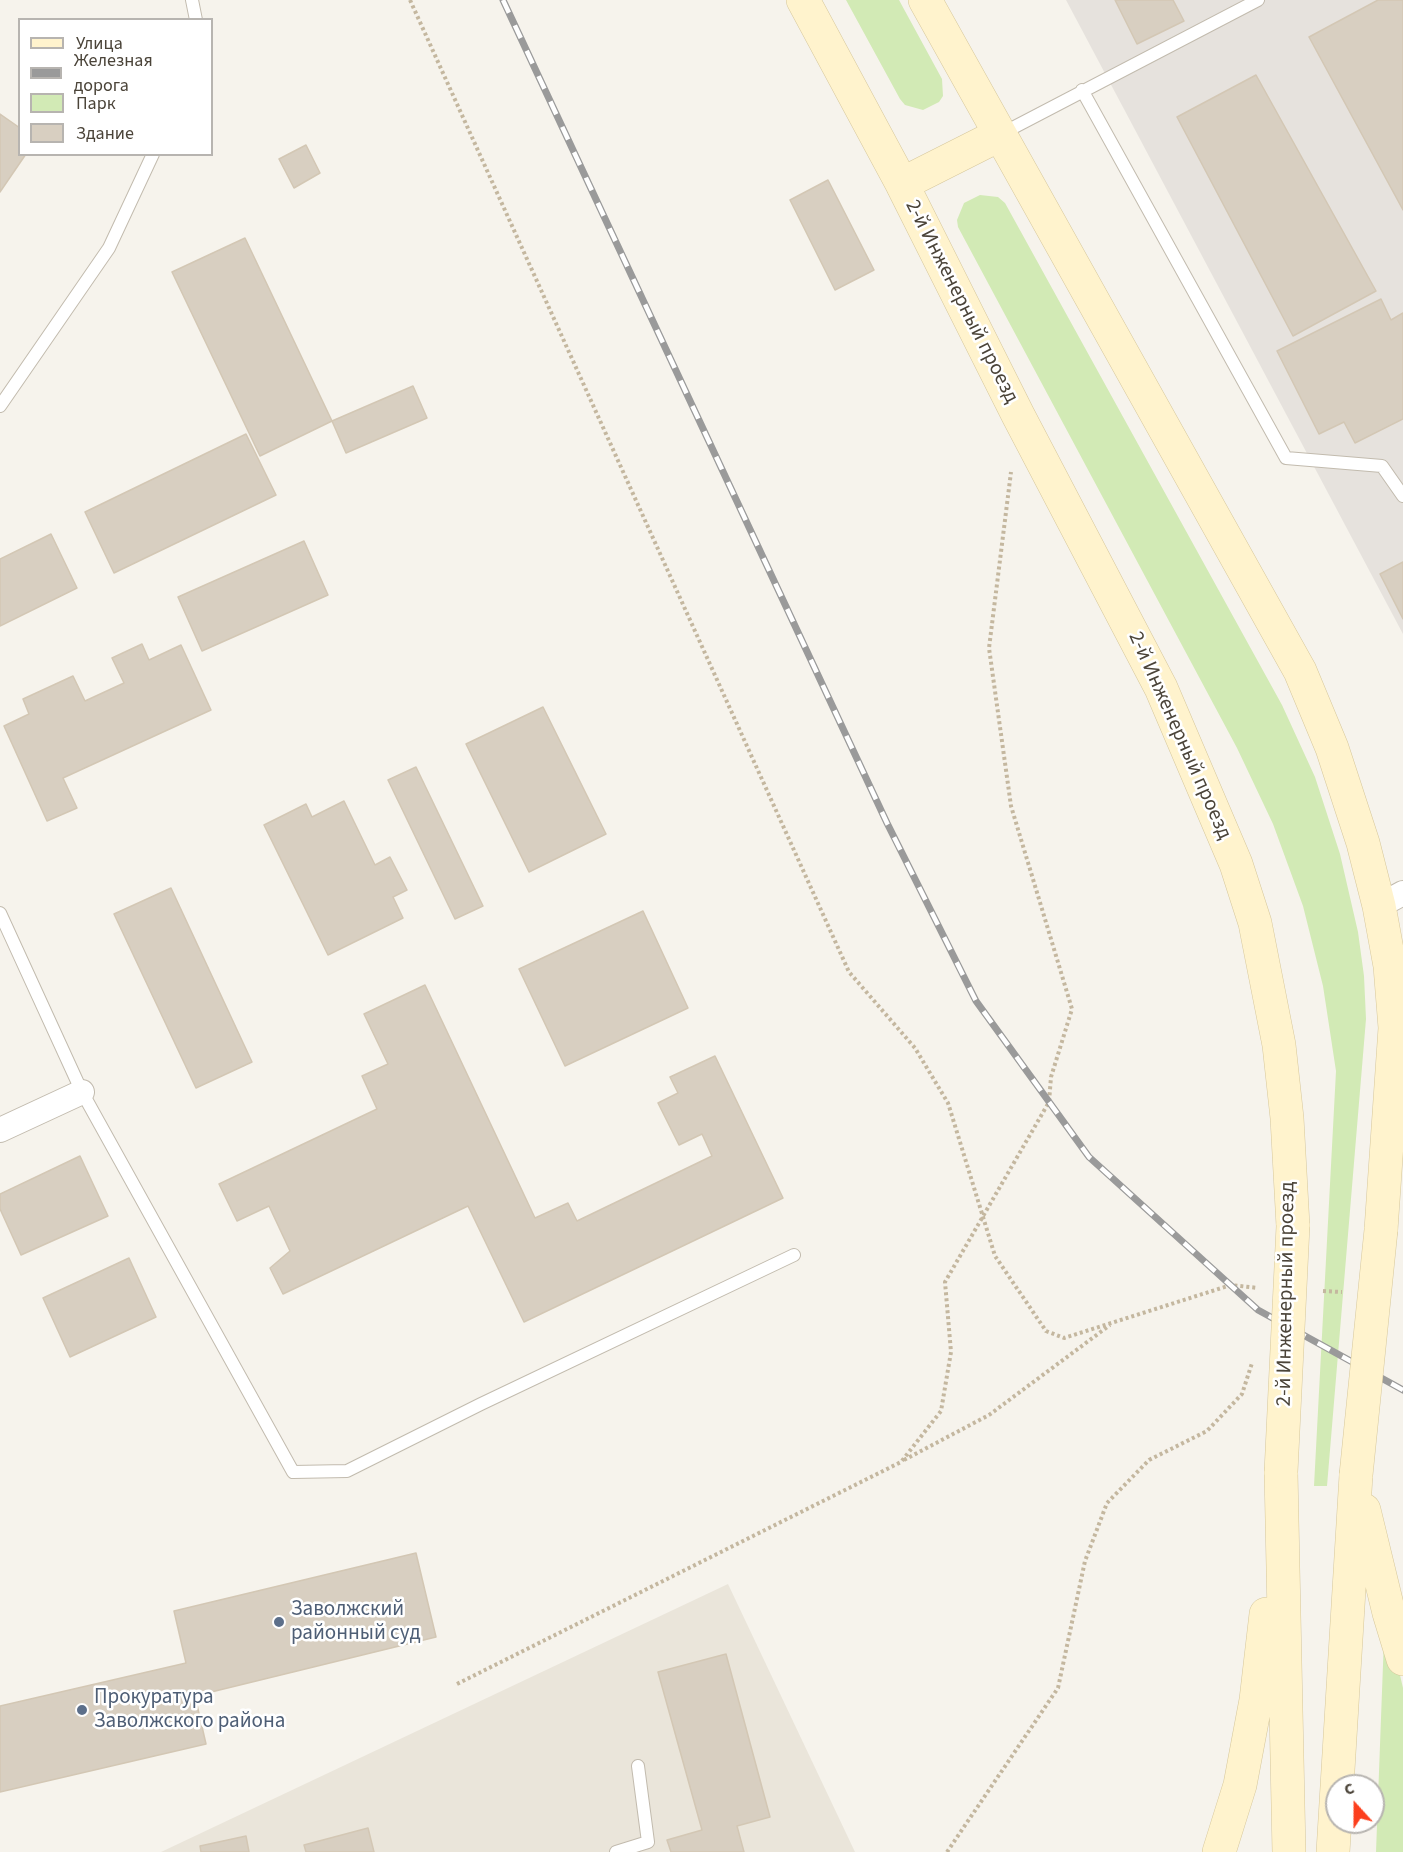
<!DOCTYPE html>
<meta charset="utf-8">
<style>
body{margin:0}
#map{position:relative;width:1403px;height:1852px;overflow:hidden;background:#f6f3ec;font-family:"Source Sans 3",sans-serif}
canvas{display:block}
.legend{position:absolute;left:18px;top:18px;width:195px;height:138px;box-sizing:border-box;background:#fff;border:2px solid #b7b4b0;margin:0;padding:8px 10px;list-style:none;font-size:18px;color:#4b4439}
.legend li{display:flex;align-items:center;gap:12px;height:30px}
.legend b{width:30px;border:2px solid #b7b4b0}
.north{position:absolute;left:1325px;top:1774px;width:60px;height:60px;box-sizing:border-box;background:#fff;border:2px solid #b7b4b0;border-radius:50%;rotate:339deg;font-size:16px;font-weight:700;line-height:24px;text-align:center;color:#4b4439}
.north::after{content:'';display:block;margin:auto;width:21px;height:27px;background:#fc3f1d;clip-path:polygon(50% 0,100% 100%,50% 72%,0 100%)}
</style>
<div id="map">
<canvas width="1403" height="1852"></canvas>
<ul class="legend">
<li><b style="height:8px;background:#fff3cd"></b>Улица</li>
<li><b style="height:8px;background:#9a9a9a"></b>Железная дорога</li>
<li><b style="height:16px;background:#d2eab5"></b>Парк</li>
<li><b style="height:16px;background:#d8cfc1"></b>Здание</li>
</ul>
<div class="north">С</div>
</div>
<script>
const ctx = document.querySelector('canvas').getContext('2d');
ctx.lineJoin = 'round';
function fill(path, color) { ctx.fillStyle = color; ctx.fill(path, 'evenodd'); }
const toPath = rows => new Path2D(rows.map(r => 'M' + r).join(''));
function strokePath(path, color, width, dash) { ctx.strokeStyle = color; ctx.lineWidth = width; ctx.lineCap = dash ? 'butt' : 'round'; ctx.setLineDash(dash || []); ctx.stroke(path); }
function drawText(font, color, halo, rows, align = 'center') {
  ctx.font = font + ' "Source Sans 3",sans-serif'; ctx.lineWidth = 5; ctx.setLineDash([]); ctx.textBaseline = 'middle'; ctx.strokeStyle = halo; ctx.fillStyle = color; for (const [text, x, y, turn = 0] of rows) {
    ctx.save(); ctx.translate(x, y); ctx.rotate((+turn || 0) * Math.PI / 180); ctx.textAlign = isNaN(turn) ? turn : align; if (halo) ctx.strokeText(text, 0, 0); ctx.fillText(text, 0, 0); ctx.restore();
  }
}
const residential = toPath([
 [728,1584,855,1852,161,1852]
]);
const industrial = toPath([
 [1066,0,1403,0,1403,634]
]);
const green = toPath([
 [846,0,899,0,942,79,943,96,939,102,923,110,905,105,900,99],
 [980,195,998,197,1005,203,1282,705,1315,777,1340,854,1358,932,1364,976,1366,1019,1327,1486,1314,1486,1336,1071,1323,986,1303,906,1273,824,1237,748,958,227,957,220,964,203],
 [1385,1611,1403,1688,1403,1852,1376,1852]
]);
const building = toPath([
 [1115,0,1173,0,1184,21,1137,44,1115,0],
 [1378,0,1403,0,1403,210,1309,37,1378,0],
 [1256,75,1376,291,1293,336,1177,117,1256,75],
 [0,114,20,128,20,154,26,154,0,192,0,114],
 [306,145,320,173,294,188,279,159,306,145],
 [828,180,874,270,835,290,790,200,828,180],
 [245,238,332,421,260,456,172,272,245,238],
 [1381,299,1391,320,1403,313,1403,419,1355,443,1344,422,1319,434,1277,351,1381,299],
 [413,386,427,418,346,453,332,421,413,386],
 [246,434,276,495,114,573,85,512,246,434],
 [51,534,77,588,0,626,0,559,51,534],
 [304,541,328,595,202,651,178,597,304,541],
 [1403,562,1403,619,1380,574,1403,562],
 [142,644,149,660,181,645,211,710,63,778,77,808,47,821,4,726,29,714,23,699,73,676,85,701,124,683,112,658,142,644],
 [543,707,606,834,529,872,466,744,543,707],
 [416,767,483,906,455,919,388,780,416,767],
 [344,801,375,865,390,857,407,890,393,897,403,918,328,955,264,825,306,804,312,817,344,801],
 [171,888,252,1062,196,1088,114,914,171,888],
 [643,911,688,1008,565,1066,519,969,643,911],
 [425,985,535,1218,568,1203,577,1221,712,1156,702,1134,679,1145,658,1103,678,1093,670,1077,715,1056,783,1198,524,1322,468,1206,283,1294,270,1268,290,1251,269,1206,237,1221,219,1184,377,1109,362,1076,388,1064,364,1014,425,985],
 [80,1156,108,1216,21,1255,0,1209,0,1194,80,1156],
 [129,1258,156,1317,70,1357,43,1298,129,1258],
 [416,1553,436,1637,195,1696,206,1744,0,1792,0,1706,186,1663,174,1611,416,1553],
 [726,1654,770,1817,737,1826,744,1852,671,1852,667,1840,702,1830,658,1672,726,1654],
 [368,1828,374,1852,306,1852,304,1845,368,1828],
 [246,1836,249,1852,201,1852,200,1846,246,1836]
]);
const path = toPath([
 [410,0,849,972,915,1048,948,1103,995,1256,1046,1331,1064,1338,1231,1285,1258,1288],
 [1323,1291,1342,1292],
 [904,1460,989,1415,1110,1325],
 [457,1684,901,1462,941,1411,951,1352,945,1282,1049,1102,1051,1077,1072,1009,1011,806,989,648,1011,472],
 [947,1852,1058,1688,1085,1561,1107,1503,1149,1460,1207,1431,1242,1394,1252,1363]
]);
const lane = toPath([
 [192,0,196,20],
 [1082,90,1286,458,1382,466,1403,496],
 [1001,134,1258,0],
 [0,406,109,248,153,154],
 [0,913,82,1092,293,1472,347,1471,481,1404,794,1255],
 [616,1852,648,1842,638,1766]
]);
const street = toPath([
 [1379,906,1403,893],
 [0,1130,82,1092]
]);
const secondary = toPath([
 [803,0,902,184,1018,415,1161,688,1236,864,1255,923,1279,1045,1287,1118,1293,1226],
 [925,0,1300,671,1332,748,1363,843,1379,906,1390,966,1395,1028,1381,1230],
 [902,184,999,135],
 [1281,1472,1289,1852],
 [1364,1510,1389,1613,1403,1659],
 [1219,1852,1240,1785,1256,1700,1266,1614],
 [1333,1852,1356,1475]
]);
const rail = toPath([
 [503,0,887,823,976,1001,1089,1157,1258,1310,1403,1390]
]);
const secondaryBridge = toPath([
 [1281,1472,1293,1226],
 [1356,1475,1381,1230]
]);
const markers = [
 [279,1622,6,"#5c6f8a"],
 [82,1710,6,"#5c6f8a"]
];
const streetNames = [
 ["2-й Инженерный проезд",961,302,63],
 ["2-й Инженерный проезд",1179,736,66],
 ["2-й Инженерный проезд",1287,1294,-89]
];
const serviceNames = [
 ["Заволжский",291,1610],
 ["районный суд",291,1634],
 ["Прокуратура",94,1698],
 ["Заволжского района",94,1722]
];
fill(residential, '#eae5da');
fill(industrial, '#e6e2dd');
fill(green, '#d2eab5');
fill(building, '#d8cfc1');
strokePath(building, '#d3c7b4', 1.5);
strokePath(lane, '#c2bbae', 14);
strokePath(street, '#c2bbae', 26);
strokePath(secondary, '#d6c79b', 34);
strokePath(path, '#c4b79f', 4, [3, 3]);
strokePath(lane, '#fff', 12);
strokePath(street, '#fff', 24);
strokePath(secondary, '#fff3cd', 33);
strokePath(rail, '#9a9a9a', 7);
strokePath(rail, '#fff', 4.5, [14]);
strokePath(secondaryBridge, '#d6c79b', 34, []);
strokePath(secondaryBridge, '#fff3cd', 33);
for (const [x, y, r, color] of markers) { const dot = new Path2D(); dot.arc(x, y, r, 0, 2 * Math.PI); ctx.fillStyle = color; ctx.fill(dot); strokePath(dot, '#fff', 2); }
drawText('21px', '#4b4439', '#fff', streetNames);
drawText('21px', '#4e5e75', '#fff', serviceNames, 'left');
</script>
